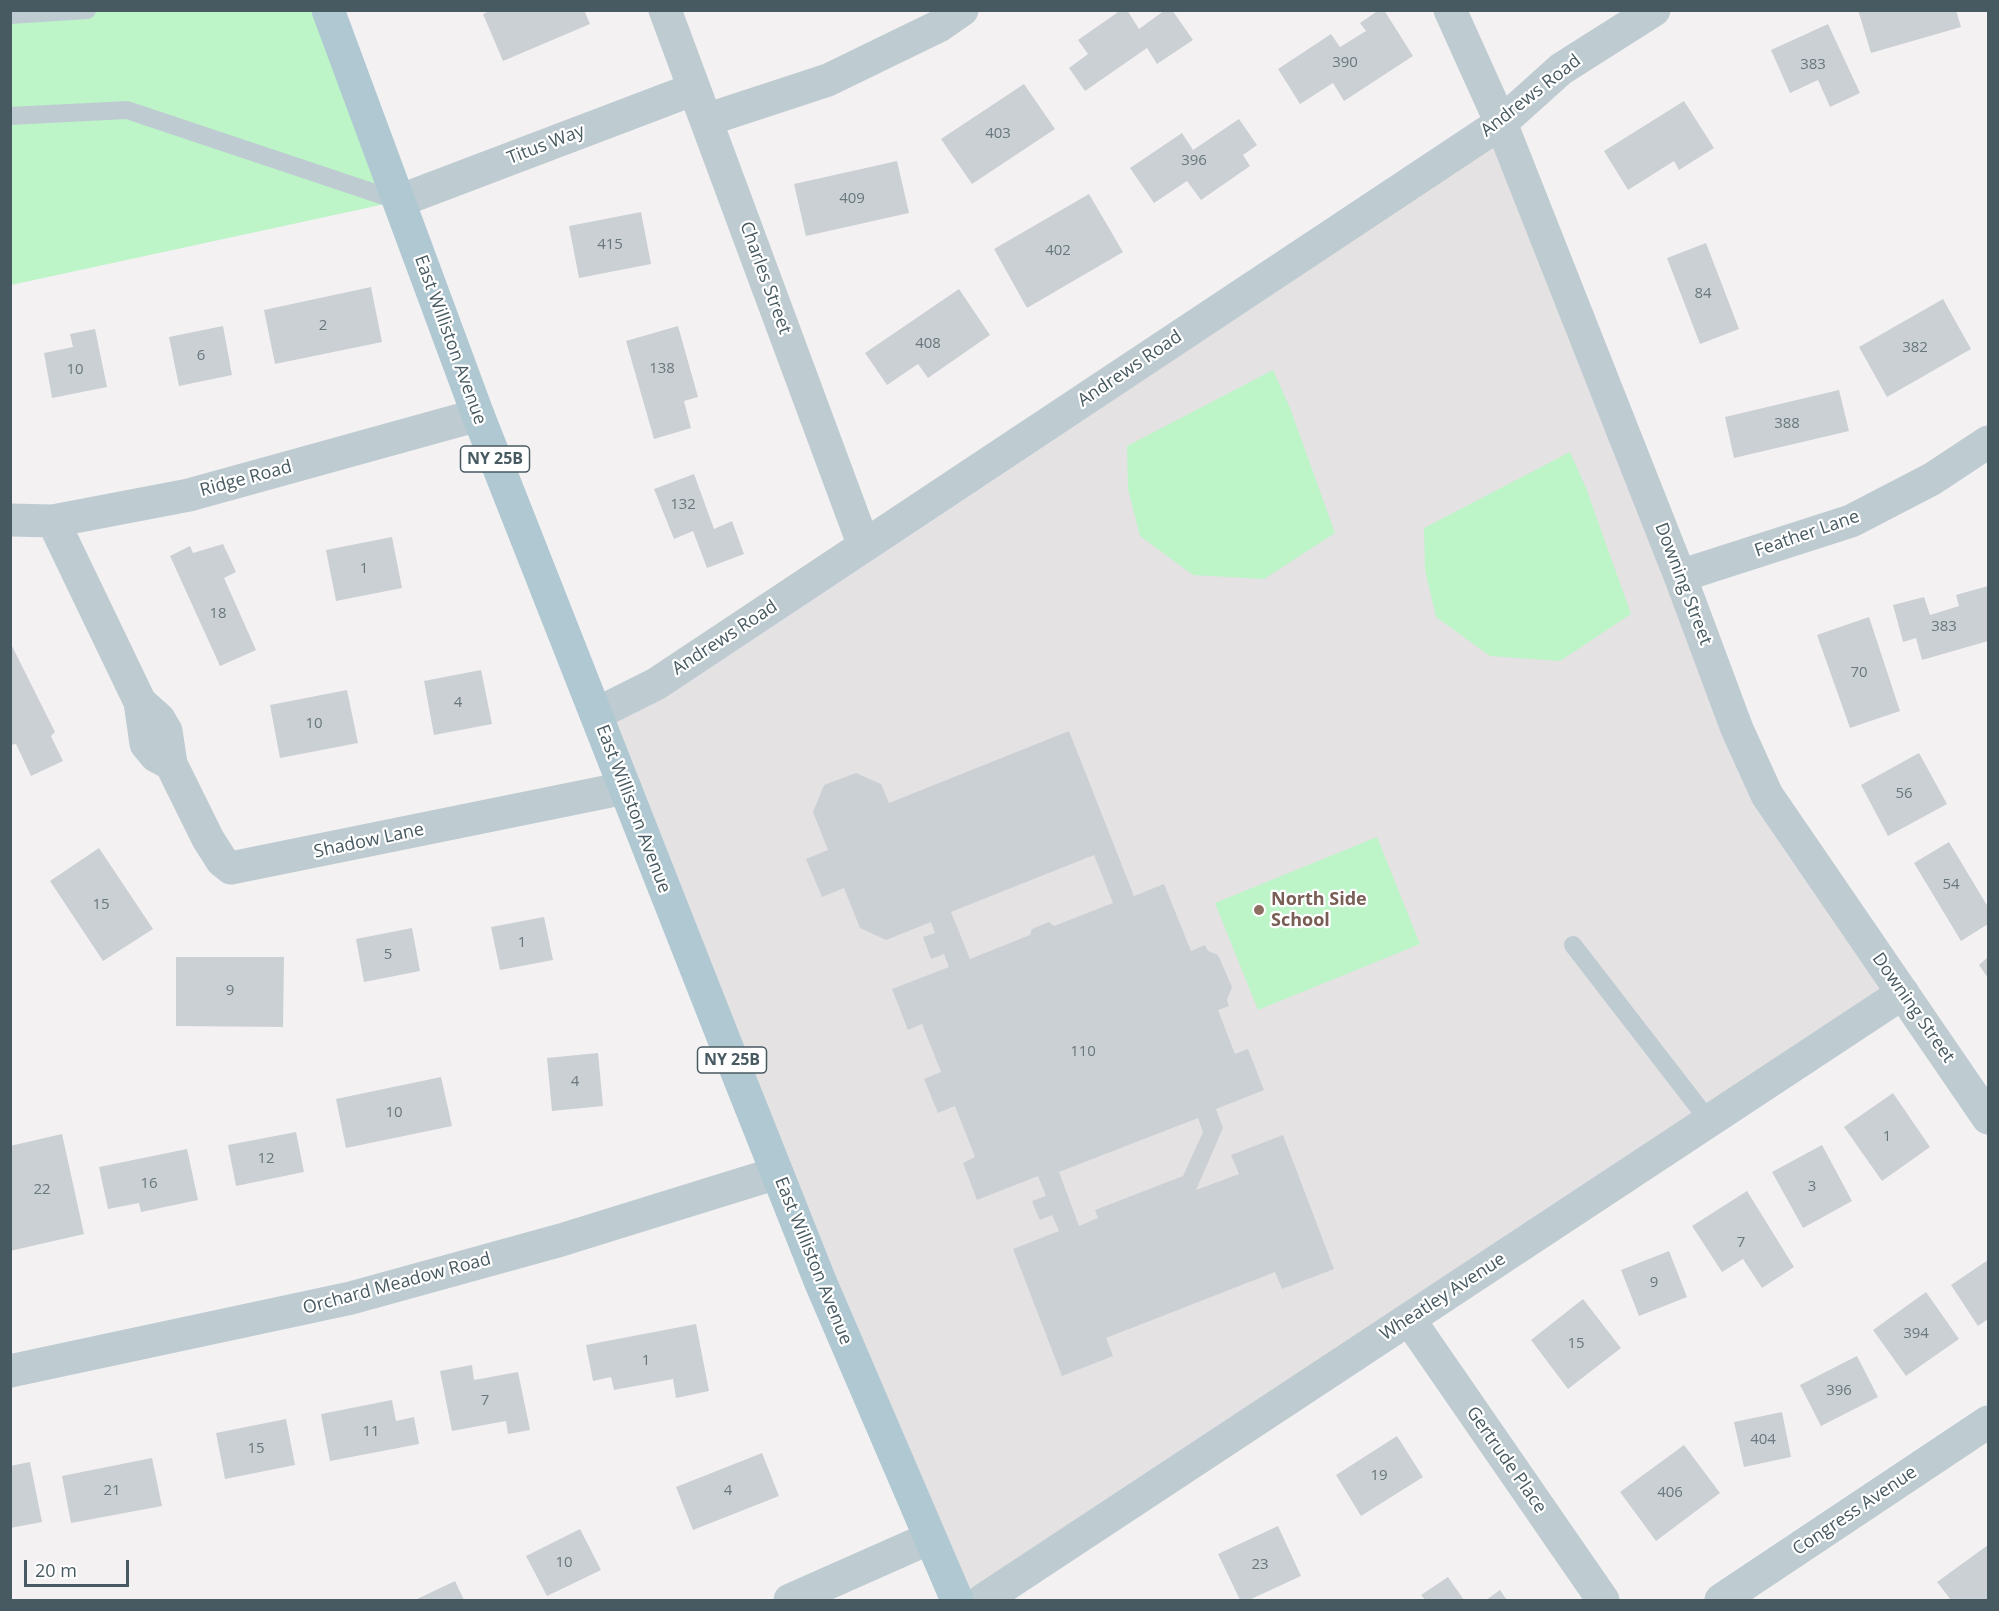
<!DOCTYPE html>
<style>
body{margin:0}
#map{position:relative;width:1999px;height:1611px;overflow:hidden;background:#f4f1f2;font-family:"Open Sans",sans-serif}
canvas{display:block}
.frame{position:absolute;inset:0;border:12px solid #475a61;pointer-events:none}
.scale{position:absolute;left:24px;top:1560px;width:105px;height:27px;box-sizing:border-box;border:3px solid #475a61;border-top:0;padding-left:8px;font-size:18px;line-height:21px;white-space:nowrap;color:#475a61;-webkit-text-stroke:4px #fff;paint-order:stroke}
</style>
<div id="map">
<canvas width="1999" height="1611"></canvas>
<div class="frame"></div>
<div class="scale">20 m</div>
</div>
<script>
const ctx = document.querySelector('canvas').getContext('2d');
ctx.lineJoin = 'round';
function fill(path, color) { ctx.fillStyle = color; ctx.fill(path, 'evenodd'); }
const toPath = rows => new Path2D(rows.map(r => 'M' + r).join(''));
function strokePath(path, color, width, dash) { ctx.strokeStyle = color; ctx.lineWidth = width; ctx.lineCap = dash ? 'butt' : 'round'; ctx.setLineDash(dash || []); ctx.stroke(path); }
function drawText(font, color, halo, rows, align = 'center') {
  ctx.font = font + ' "Open Sans",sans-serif'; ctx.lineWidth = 4.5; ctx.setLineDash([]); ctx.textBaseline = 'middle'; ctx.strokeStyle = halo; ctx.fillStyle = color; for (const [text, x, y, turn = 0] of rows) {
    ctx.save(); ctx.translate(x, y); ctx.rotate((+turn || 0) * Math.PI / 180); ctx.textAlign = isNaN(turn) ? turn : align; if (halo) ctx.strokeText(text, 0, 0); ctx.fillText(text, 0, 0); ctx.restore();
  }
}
const education = toPath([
 [1501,123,1737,729,1903,993,957,1600,596,714]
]);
const green = toPath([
 [10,11,328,11,399,201,11,285],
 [1273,370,1290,408,1335,533,1264,579,1193,575,1140,536,1128,489,1127,446],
 [1570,452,1586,488,1631,614,1560,661,1490,656,1436,617,1425,570,1424,528],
 [1377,837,1420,944,1258,1010,1215,903]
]);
const building = toPath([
 [492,10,584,10,590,24,503,61,483,14],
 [1121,10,1127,10,1139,29,1165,10,1172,10,1193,40,1157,64,1147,48,1085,91,1069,68,1088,54,1078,40],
 [1379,10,1384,10,1413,56,1344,101,1333,83,1300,104,1278,69,1331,34,1340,47,1366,31,1360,23],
 [1858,10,1956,10,1961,27,1871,53],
 [1828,24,1860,93,1830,107,1818,80,1790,93,1771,50],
 [1024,84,1055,129,972,184,941,139],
 [1684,101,1714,148,1679,170,1674,161,1628,190,1604,151],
 [1239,119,1257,145,1243,155,1250,166,1201,200,1187,181,1154,203,1130,168,1182,133,1193,150],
 [897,161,909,213,806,236,794,184],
 [1089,194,1123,252,1027,308,994,249],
 [641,212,651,264,579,278,569,226],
 [1706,243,1739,329,1700,344,1667,258],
 [371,287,382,342,275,364,264,310],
 [959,289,990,335,928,378,918,364,887,385,865,353],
 [1943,299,1971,349,1887,397,1859,347],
 [223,326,232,375,179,386,169,337],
 [678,326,698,397,684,401,691,428,654,439,626,341],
 [95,329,107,387,52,398,44,353,73,347,70,334],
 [1839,390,1849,431,1734,458,1725,417],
 [694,474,714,529,732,521,744,554,707,568,693,531,674,539,654,489],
 [392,537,402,588,336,601,326,550],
 [223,544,236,572,224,578,256,650,220,666,170,556,190,546,193,553],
 [1988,586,1988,641,1922,660,1916,638,1903,642,1893,605,1924,597,1930,615,1959,606,1956,595],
 [1869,617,1900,711,1850,728,1817,635],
 [10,642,55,732,51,736,63,761,31,776,16,744,10,745],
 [481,670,492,724,434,735,424,681],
 [347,690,358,743,280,758,270,705],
 [1069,731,1134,896,1164,884,1191,951,1205,945,1208,951,1218,955,1232,987,1227,1000,1229,1006,1218,1010,1235,1054,1248,1049,1264,1090,1216,1109,1223,1128,1196,1190,1239,1174,1231,1155,1283,1135,1334,1269,1282,1289,1275,1272,1106,1338,1113,1356,1062,1376,1013,1249,1059,1231,1052,1215,1040,1220,1035,1209,1032,1201,1046,1196,1038,1176,977,1200,963,1163,975,1157,955,1106,938,1113,924,1079,941,1072,922,1024,908,1030,892,989,949,967,944,954,931,959,923,937,935,933,931,922,886,940,860,928,844,888,822,897,806,859,828,850,813,812,824,785,856,773,881,784,889,803],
 [1094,855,1113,903,1054,926,1049,922,1032,929,1030,935,970,959,951,912],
 [1198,1118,1203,1132,1183,1176,1095,1210,1098,1218,1079,1226,1059,1172],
 [1919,753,1947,804,1888,836,1861,785],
 [1949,842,1988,907,1988,924,1961,941,1914,863],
 [99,848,153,929,103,961,50,881],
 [544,917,553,960,500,970,491,927],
 [412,928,420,971,364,982,356,939],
 [176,957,284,957,283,1027,176,1026],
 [1988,957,1988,978,1979,965],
 [598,1053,603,1106,552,1111,547,1058],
 [441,1077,452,1126,346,1148,336,1099],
 [1893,1093,1930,1147,1882,1181,1844,1127],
 [296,1132,304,1172,236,1186,228,1145],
 [62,1134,84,1234,10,1251,10,1146],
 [1822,1145,1852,1201,1803,1228,1772,1172],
 [187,1149,198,1200,141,1212,139,1203,108,1209,99,1167],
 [1747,1191,1794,1267,1762,1288,1743,1259,1722,1272,1692,1226],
 [1669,1251,1687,1297,1639,1316,1621,1270],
 [1988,1260,1988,1319,1978,1326,1951,1285],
 [1926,1292,1959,1339,1906,1376,1873,1330],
 [1583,1299,1621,1348,1568,1389,1531,1340],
 [696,1324,709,1391,676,1398,673,1379,614,1390,611,1377,593,1381,586,1345],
 [1857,1356,1878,1397,1821,1426,1800,1385],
 [472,1365,474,1380,518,1372,530,1430,508,1434,506,1421,452,1431,440,1371],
 [392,1400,396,1421,414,1417,419,1444,330,1461,321,1414],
 [1782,1412,1791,1457,1744,1467,1734,1422],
 [286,1419,295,1465,225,1479,216,1433],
 [1397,1436,1423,1477,1361,1516,1336,1475],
 [1684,1445,1720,1493,1656,1541,1620,1492],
 [762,1453,779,1496,693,1530,676,1487],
 [152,1458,162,1506,71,1523,62,1476],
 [30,1462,42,1522,10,1528,10,1466],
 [1278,1526,1301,1576,1249,1600,1240,1600,1218,1554],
 [580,1529,601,1570,547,1596,526,1556],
 [1988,1545,1988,1600,1951,1600,1937,1582],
 [1448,1577,1464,1600,1425,1600,1421,1595],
 [455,1581,464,1600,415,1600],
 [1500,1590,1507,1600,1486,1600]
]);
const service = toPath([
 [10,15,87,10],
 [10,116,127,110,399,201],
 [1573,945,1709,1121]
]);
const minor = toPath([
 [665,10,864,546],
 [1450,10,1501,123,1680,576,1737,729,1767,795,1988,1118],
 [706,120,828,80,939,26,962,10],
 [399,201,694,89],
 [10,520,53,521,189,495,478,415],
 [53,521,140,702,146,744,156,756,171,764,166,731,159,719,140,702],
 [1680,576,1851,521,1932,479,1988,442],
 [596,714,656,684,1501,123,1561,69,1654,10],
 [171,764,208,839,222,861,231,868,625,788],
 [1409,1319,1603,1600],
 [10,1371,351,1298,561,1240,777,1173],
 [790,1600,930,1538],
 [983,1600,1903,993],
 [1721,1600,1988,1422]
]);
const primary = toPath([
 [328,10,478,415,723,1037,820,1281,957,1600]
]);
const markers = [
 [1259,910,6,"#8d6e63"]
];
const numberNames = [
 ["390",1345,63],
 ["383",1813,65],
 ["403",998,134],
 ["396",1194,161],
 ["409",852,199],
 ["415",610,245],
 ["402",1058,251],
 ["84",1703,294],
 ["2",323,326],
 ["408",928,344],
 ["382",1915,348],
 ["6",201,356],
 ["138",662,369],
 ["10",75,370],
 ["388",1787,424],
 ["132",683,505],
 ["1",364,569],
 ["18",218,614],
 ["383",1944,627],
 ["70",1859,673],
 ["4",458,703],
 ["10",314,724],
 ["56",1904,794],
 ["54",1951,885],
 ["15",101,905],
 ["1",522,943],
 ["5",388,955],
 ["9",230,991],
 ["110",1083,1052],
 ["4",575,1082],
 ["10",394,1113],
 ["1",1887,1137],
 ["12",266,1159],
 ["16",149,1184],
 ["3",1812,1187],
 ["22",42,1190],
 ["7",1741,1243],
 ["9",1654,1283],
 ["394",1916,1334],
 ["15",1576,1344],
 ["1",646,1361],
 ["396",1839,1391],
 ["7",485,1401],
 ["11",371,1432],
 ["404",1763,1440],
 ["15",256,1449],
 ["19",1379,1476],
 ["21",112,1491],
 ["4",728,1491],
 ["406",1670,1493],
 ["10",564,1563],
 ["23",1260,1565]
];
const shields = [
 [495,459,69],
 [732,1060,69]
];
const shieldNames = [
 ["NY 25B",495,459],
 ["NY 25B",732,1060]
];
const streetNames = [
 ["Andrews Road",1531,96,-38],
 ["Titus Way",546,145,-21],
 ["Charles Street",765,278,70],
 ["East Williston Avenue",450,340,70],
 ["Andrews Road",1130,369,-34],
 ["Ridge Road",246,479,-15],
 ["Feather Lane",1807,534,-19],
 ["Downing Street",1683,584,69],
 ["Andrews Road",725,638,-33],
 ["East Williston Avenue",633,809,69],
 ["Shadow Lane",369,841,-12],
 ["Downing Street",1913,1008,55],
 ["East Williston Avenue",813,1261,68],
 ["Orchard Meadow Road",397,1284,-15],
 ["Wheatley Avenue",1443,1297,-33],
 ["Gertrude Place",1506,1460,55],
 ["Congress Avenue",1855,1511,-34]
];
const educationNames = [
 ["North Side",1271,900],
 ["School",1271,921]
];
fill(education, '#e5e2e4');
fill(green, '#bdf4c8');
fill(building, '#cbd0d4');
strokePath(service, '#beccd2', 18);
strokePath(minor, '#beccd2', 33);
strokePath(primary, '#afc8d2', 33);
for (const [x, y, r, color] of markers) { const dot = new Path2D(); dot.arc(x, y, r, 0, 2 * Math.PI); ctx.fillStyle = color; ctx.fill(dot); strokePath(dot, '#fff', 2); }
drawText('15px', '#68787e', null, numberNames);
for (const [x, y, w] of shields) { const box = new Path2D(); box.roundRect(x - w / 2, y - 13, w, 26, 4.5); ctx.fillStyle = '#fff'; ctx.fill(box); strokePath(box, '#475a61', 1.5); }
drawText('bold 16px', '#475a61', null, shieldNames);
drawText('18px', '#475a61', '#fff', streetNames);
drawText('bold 18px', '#785e54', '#fff', educationNames, 'left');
</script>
